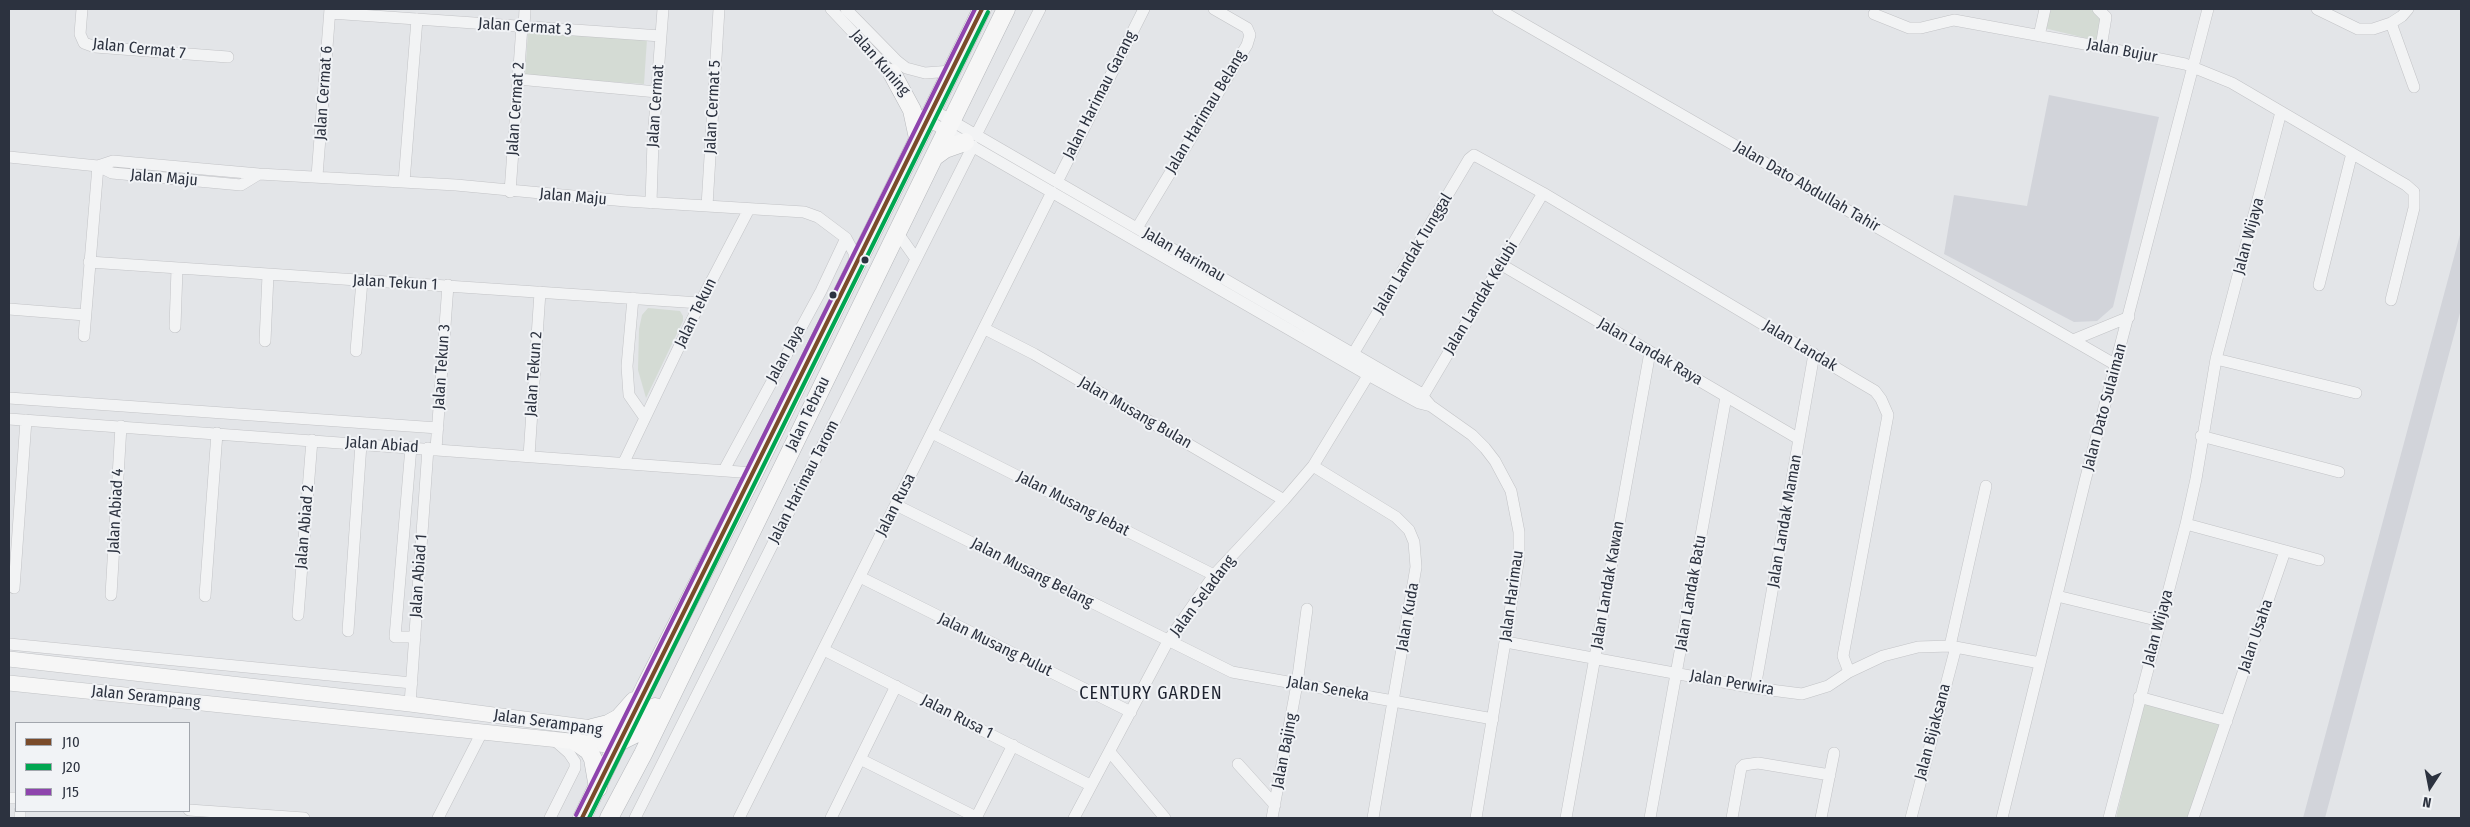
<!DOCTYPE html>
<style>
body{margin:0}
#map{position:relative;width:2470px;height:827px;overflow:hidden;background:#e3e5e8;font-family:"Fira Sans Condensed",sans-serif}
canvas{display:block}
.frame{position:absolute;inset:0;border:10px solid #2c323f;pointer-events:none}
.legend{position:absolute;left:15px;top:722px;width:175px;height:90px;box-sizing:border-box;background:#f1f3f6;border:1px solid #a2a6ad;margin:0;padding:6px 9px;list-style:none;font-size:15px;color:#2c323f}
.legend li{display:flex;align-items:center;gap:10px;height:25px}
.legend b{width:25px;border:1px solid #a2a6ad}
.north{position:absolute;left:2405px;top:762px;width:50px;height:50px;-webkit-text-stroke:4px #f1f3f6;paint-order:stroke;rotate:191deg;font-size:14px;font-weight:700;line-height:20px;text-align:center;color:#2c323f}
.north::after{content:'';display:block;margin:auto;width:18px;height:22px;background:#2c323f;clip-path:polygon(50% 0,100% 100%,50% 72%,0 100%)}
</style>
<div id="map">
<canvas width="2470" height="827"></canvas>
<div class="frame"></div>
<ul class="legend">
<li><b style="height:6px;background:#7a4b2a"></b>J10</li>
<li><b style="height:6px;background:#00a651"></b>J20</li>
<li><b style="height:6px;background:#8e44ad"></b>J15</li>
</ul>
<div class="north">N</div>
</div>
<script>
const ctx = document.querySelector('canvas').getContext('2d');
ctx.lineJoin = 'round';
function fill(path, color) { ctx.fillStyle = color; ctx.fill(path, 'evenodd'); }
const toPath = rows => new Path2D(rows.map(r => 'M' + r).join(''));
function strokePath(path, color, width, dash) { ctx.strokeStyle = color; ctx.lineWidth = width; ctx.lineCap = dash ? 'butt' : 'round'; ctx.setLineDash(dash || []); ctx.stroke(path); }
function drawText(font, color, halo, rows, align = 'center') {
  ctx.font = font + ' "Fira Sans Condensed",sans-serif'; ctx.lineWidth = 4; ctx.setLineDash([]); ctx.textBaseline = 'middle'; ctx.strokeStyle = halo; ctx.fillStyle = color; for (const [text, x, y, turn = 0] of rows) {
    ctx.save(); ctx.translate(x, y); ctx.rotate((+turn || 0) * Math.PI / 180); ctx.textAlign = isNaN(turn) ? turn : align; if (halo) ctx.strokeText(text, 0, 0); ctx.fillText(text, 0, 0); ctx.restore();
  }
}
const built = toPath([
 [2049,95,2159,117,2113,307,2097,321,2074,322,1944,254,1954,195,2027,206],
 [2461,231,2461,309,2325,818,2303,818]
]);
const green = toPath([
 [2050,9,2089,9,2099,14,2101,21,2098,41,2044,28],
 [528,31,647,39,644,84,525,76],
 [648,308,680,311,683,316,683,321,646,398,638,370,639,329,642,315],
 [2144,701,2221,722,2190,818,2116,818]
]);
const minor = toPath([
 [82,9,80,34,84,43,95,47,228,57],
 [831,9,896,78],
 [846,9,897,61,906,68,925,73,952,71],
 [1498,9,2116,365],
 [2098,9,2106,17,2101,47],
 [2317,9,2358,29,2373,29,2391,23,2402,16,2408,9],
 [330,13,661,36],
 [1874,14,1909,28,1921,28,1954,20,2101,47,2185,64,2232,83,2406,185,2414,192,2414,208,2391,300],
 [2391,23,2414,87],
 [524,27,525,9],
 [2039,36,2045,9],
 [518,79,657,92],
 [933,110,1419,392,1431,406],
 [924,115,927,120,1368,375,1419,403,1431,406,1472,435,1485,448,1495,461,1511,491,1519,532,1519,557,1476,818],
 [976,135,1040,9],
 [9,157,98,166,112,173,241,185,259,174],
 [98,166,113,161,259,174,456,185,626,201,804,212,818,217,846,238,854,253,854,265],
 [317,176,330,9],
 [404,182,417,19],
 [1057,182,1144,9],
 [510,192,522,26],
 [651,203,653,141,663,9],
 [707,206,719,9],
 [1137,228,1247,45,1250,35,1247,28,1214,9],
 [897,232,916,259],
 [89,262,700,303],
 [1502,265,1799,439],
 [2319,285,2352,153],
 [633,298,627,366,629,395,645,418],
 [9,309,85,315],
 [175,327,177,269],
 [985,329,1034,354,1284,500],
 [84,336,98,166],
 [2073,340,2129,317],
 [265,341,268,275],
 [356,351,362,281],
 [1353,354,1469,159,1474,155,1543,193,1858,381,1875,391,1881,399,1888,415,1843,656,1849,672],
 [2216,359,2356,393],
 [9,398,438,428],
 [1420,401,1543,193],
 [9,419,754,473],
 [932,433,1214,575],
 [2201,436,2339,472],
 [411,447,395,637,415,637],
 [436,449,448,285],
 [529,456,540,292],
 [624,462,700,303,749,209],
 [1313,466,1396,517,1409,530,1414,542,1416,567,1373,818],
 [724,470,821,291,846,238],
 [896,505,1232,672,1493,719],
 [2186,524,2319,560],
 [860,577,1131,712],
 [14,588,26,420],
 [111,595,121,426],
 [205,596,217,433],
 [2057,596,2160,621],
 [298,615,312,440],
 [348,631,361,444],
 [1506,642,1755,688,1802,694,1828,686,1849,672,1883,656,1918,647,1950,646,2040,663],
 [9,644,412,683],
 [1950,646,1986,486],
 [824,650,1090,785],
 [1755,688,1814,354],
 [2139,697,2227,721],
 [410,704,428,448],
 [1110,752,1165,818],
 [860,759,976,817],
 [1238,764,1275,805],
 [9,798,16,798],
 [189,810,304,818],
 [20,818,20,811],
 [438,818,482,732],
 [550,818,575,768,575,762,569,753,552,738],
 [635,818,973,146],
 [739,818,1052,192],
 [831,818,896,686],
 [976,818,1013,745],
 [1074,818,1168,641,1214,575,1284,500,1313,466,1372,369],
 [1272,818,1297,684,1307,609],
 [1566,818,1650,352],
 [1650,818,1726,397],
 [1732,818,1741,768,1744,765,1758,763,1830,775],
 [1821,818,1834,753],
 [1911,818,1956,647],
 [2002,818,2085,481,2208,9],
 [2109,818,2186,524,2196,479,2216,359,2281,112],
 [2193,818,2285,551]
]);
const major = toPath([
 [9,659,410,704,592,728,610,731,621,741,608,745,9,683]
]);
const highway = toPath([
 [892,73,912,110,918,138],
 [934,157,945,149,965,142],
 [592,728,608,724,619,718,634,701],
 [575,741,589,751,593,759,598,788],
 [621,741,637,733,655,707],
 [582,818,646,685,754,473,982,9],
 [609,818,643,754,1006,9]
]);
const bus1 = toPath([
 [582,818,982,9]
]);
const bus2 = toPath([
 [589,818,988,12]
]);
const bus3 = toPath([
 [576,815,975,9]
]);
const markers = [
 [865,260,4.5,"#2c323f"],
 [833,295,4.5,"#2c323f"]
];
const streetNames = [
 ["Jalan Cermat 3",525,27,4],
 ["Jalan Cermat 7",139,49,6],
 ["Jalan Bujur",2122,51,11],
 ["Jalan Kuning",880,63,49],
 ["Jalan Cermat 6",324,93,-86],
 ["Jalan Harimau Garang",1100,95,-63],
 ["Jalan Cermat",656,106,-86],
 ["Jalan Cermat 5",713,107,-87],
 ["Jalan Cermat 2",516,109,-86],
 ["Jalan Harimau Belang",1206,112,-59],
 ["Jalan Maju",164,178,5],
 ["Jalan Dato Abdullah Tahir",1807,187,30],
 ["Jalan Maju",573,197,5],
 ["Jalan Wijaya",2249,236,-75],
 ["Jalan Landak Tunggal",1413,254,-59],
 ["Jalan Harimau",1184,255,30],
 ["Jalan Tekun 1",395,283,3],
 ["Jalan Landak Kelubi",1481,298,-59],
 ["Jalan Tekun",696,313,-64],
 ["Jalan Landak",1800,346,31],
 ["Jalan Landak Raya",1650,352,30],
 ["Jalan Jaya",786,354,-61],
 ["Jalan Tekun 3",442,367,-86],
 ["Jalan Tekun 2",534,374,-86],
 ["Jalan Dato Sulaiman",2105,407,-75],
 ["Jalan Musang Bulan",1135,413,30],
 ["Jalan Tebrau",808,414,-64],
 ["Jalan Abiad",382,445,4],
 ["Jalan Harimau Tarom",804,482,-63],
 ["Jalan Musang Jebat",1073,504,27],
 ["Jalan Rusa",896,505,-63],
 ["Jalan Abiad 4",116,511,-87],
 ["Jalan Landak Maman",1785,521,-80],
 ["Jalan Abiad 2",305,527,-85],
 ["Jalan Musang Belang",1032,573,27],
 ["Jalan Abiad 1",419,576,-86],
 ["Jalan Landak Kawan",1608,585,-80],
 ["Jalan Landak Batu",1691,593,-80],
 ["Jalan Seladang",1203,596,-53],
 ["Jalan Harimau",1512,596,-82],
 ["Jalan Kuda",1408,617,-80],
 ["Jalan Wijaya",2158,628,-75],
 ["Jalan Usaha",2256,636,-71],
 ["Jalan Musang Pulut",995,645,26],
 ["Jalan Perwira",1732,683,10],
 ["Jalan Seneka",1328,689,10],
 ["Jalan Serampang",146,697,6],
 ["Jalan Rusa 1",957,717,27],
 ["Jalan Serampang",548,723,8],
 ["Jalan Bijaksana",1933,732,-75],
 ["Jalan Bajing",1285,751,-79]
];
const neighbourhoodNames = [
 ["CENTURY GARDEN",1151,694]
];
fill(built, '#d2d4da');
fill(green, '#d4dbd4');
strokePath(minor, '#c2c3c6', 12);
strokePath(major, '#c0c2c5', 16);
strokePath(highway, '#b6b8bc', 19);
strokePath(minor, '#f2f3f4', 11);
strokePath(major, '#f6f6f6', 15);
strokePath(highway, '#f6f6f6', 18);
strokePath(bus1, '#7a4b2a', 4);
strokePath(bus2, '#00a651', 4);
strokePath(bus3, '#8e44ad', 4);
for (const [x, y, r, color] of markers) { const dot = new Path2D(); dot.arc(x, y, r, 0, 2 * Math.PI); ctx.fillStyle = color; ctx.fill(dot); strokePath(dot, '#f1f3f6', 2); }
drawText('16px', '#2c323f', '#f1f3f6', streetNames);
ctx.letterSpacing = '1px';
drawText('18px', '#1e2330', '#f1f3f6', neighbourhoodNames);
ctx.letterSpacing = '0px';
</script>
